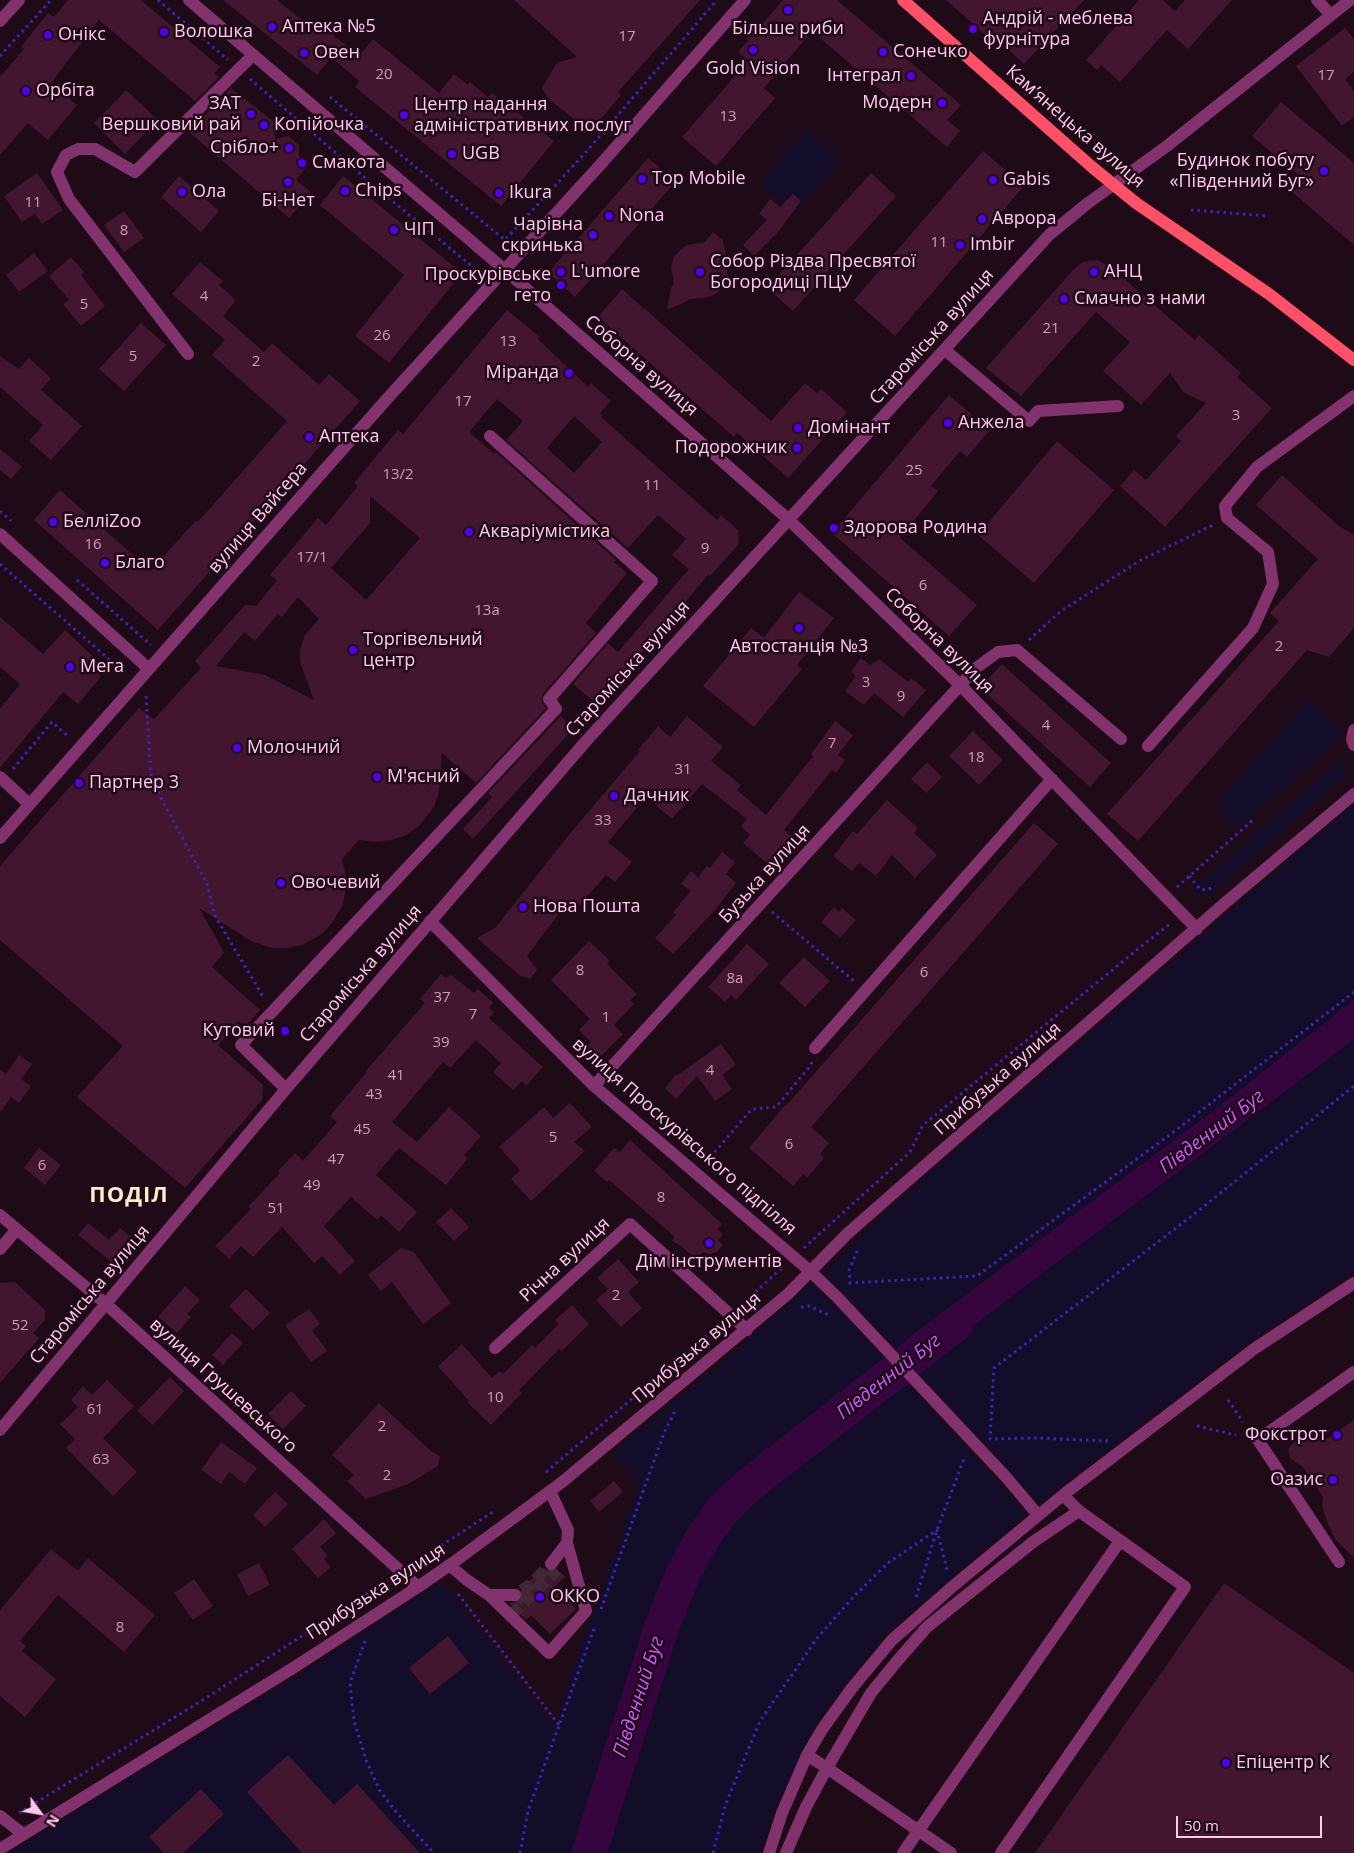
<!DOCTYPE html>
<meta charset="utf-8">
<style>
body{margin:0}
#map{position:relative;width:1354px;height:1853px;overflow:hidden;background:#1f0b17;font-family:"Open Sans",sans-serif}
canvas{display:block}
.north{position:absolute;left:15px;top:1788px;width:50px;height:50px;-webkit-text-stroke:4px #1f0b17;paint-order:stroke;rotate:122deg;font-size:14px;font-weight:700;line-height:20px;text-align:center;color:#ffc9ec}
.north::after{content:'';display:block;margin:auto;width:18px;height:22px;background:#ffc9ec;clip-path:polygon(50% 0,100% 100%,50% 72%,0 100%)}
.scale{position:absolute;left:1176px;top:1816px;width:146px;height:22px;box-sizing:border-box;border:2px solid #ffc9ec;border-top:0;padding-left:6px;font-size:15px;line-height:18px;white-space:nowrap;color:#ffc9ec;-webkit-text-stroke:4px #1f0b17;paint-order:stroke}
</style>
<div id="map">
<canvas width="1354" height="1853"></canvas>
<div class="north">N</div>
<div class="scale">50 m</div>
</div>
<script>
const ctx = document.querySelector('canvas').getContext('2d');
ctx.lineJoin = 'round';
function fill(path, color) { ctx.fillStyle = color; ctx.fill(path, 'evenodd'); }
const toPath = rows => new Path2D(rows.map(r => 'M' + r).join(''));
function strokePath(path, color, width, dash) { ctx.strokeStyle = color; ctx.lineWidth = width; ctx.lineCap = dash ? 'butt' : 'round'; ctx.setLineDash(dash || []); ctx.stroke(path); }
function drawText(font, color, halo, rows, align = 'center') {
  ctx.font = font + ' "Open Sans",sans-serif'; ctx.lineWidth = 5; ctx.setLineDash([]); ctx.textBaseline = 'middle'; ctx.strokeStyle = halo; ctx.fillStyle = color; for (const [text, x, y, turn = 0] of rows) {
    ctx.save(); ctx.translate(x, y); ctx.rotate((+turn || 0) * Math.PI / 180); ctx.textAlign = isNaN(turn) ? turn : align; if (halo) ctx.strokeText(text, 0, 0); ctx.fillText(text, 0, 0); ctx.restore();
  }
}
const green = toPath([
 [806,129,841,160,795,213,759,182],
 [1305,702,1313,703,1341,729,1341,733,1338,741,1242,824,1233,823,1220,810,1221,798],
 [1339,761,1344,764,1346,771,1342,779,1209,896,1198,895,1195,888,1199,882],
 [1354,804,1354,1272,1249,1342,1039,1503,877,1327,823,1272,919,1183],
 [811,1283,866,1338,1027,1514,885,1633,816,1723,774,1810,760,1853,7,1853,298,1675,441,1582,553,1725,639,1483,613,1452,753,1337]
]);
const water = toPath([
 [1354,1000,1354,1039,1274,1100,1048,1269,926,1362,905,1340,1208,1115]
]);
const river = toPath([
 [589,1853,663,1623,682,1576,703,1537,724,1508,750,1484,956,1324]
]);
const building = toPath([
 [68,0,141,0,220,67,214,73,219,77,195,101,99,20,51,83,77,105,48,140,28,123,0,155,0,77,24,49,21,47,48,13,54,17],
 [223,0,277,0,317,32,322,26,359,56,373,39,439,93,454,74,468,85,470,82,488,97,492,93,554,141,501,206,355,87,359,81,331,57,317,75],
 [514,0,700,0,618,92,621,95,590,132,549,99,542,88,557,63,577,57],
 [783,0,837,0,961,105,947,120,960,131,947,147,812,31,764,88,775,98,716,166,682,137,748,61,738,52],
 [946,0,1084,0,1024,64,993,35,990,39],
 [1139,0,1163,0,1175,11,1185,0,1232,0,1188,49,1167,30,1120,82,1101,65,1097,70,1086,60],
 [1345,28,1354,39,1354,72,1345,79,1354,91,1354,117,1342,126,1296,66],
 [231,88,274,122,275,139,288,136,299,145,299,156,309,164,296,180,311,192,289,218,189,132],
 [126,90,158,120,125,154,94,123],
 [1281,102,1354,163,1354,245,1292,192,1303,179,1252,136],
 [983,151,1024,186,895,336,854,300],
 [648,158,676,181,575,297,548,273],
 [37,173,63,210,42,224,35,214,22,222,4,196],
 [871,173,896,196,793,311,767,288],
 [179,176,219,211,201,232,161,197],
 [343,176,462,273,389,363,355,336,404,275,320,205],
 [793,194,801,201,778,232,754,256,743,245,767,220,759,214,770,199,780,207],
 [124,211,144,238,124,252,104,225],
 [713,232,723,240,728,269,725,283,719,291,712,296,704,298,689,299,687,301,667,310,671,288,674,283,671,267,674,257,681,249,687,245,705,242],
 [34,253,48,271,19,292,6,275],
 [71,257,84,272,81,275,105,306,81,326,63,304,69,300,49,276],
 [1097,260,1109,266,1195,340,1199,335,1241,373,1237,377,1272,408,1165,527,1120,486,1134,470,1146,480,1181,441,1176,436,1206,403,1183,392,1170,373,1141,405,1103,371,1130,342,1096,312,1021,396,986,368,1073,270,1083,262],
 [200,262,223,281,219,285,236,300,223,316,264,352,272,343,319,385,329,374,360,401,158,630,34,520,60,490,151,571,196,520,198,522,287,421,212,355,225,340,172,294],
 [622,289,642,307,642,310,644,308,771,421,805,383,817,393,821,389,847,412,788,478,737,433,734,437,598,317],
 [507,310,540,337,538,339,588,387,591,383,611,401,600,413,603,415,601,417,717,520,721,515,738,530,739,544,710,576,708,575,598,705,573,684,608,643,618,652,689,569,672,555,686,539,658,515,628,548,506,440,523,421,497,399,469,432,494,454,496,452,616,560,614,562,627,573,586,623,596,633,543,694,541,701,546,708,476,783,442,753,439,792,434,807,419,826,406,835,391,840,375,842,359,840,342,859,347,881,343,904,332,923,322,934,302,945,287,948,272,948,251,941,199,908,224,952,212,967,260,1010,245,1027,239,1021,218,1045,263,1085,262,1100,185,1188,77,1097,123,1046,0,940,0,866,139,708,154,719,201,668,195,661,245,605,256,606,277,580,270,575,318,518,326,525,358,486,354,483,398,430,403,434],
 [574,416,602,442,574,473,547,448],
 [370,496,420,538,366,600,331,568,370,523],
 [298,597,319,619,305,635,300,650,300,662,314,700,265,675,216,666,244,632,255,641,278,614,282,617],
 [141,323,166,345,124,391,99,369],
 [0,356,19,369,29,358,51,378,41,390,82,426,51,460,29,441,43,425,0,387],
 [949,395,990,430,967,457,960,451,931,486,938,491,900,538,977,605,949,636,832,533],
 [1057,441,1114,490,1034,583,978,535],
 [0,449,22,467,11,479,0,470],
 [1282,475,1339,526,1354,535,1354,628,1329,657,1307,650,1138,841,1107,814,1279,621,1270,613,1318,559,1256,505],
 [799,592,834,618,797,665,802,669,754,727,703,686,751,628,764,638],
 [0,617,43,654,65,630,100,663,100,678,78,704,63,692,0,768,0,709,20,684,0,667],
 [861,658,870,665,879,659,908,682,911,678,926,690,903,717,874,693,864,705,845,691,856,676,851,672],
 [1002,664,1111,763,1090,787,980,688],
 [561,716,573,729,473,839,463,829,492,797,488,793],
 [687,716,723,747,711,761,741,785,737,790,766,815,813,756,811,754,835,721,853,735,838,755,845,760,836,773,832,770,784,830,792,837,769,865,743,843,750,835,741,826,747,819,702,784,672,819,646,797,608,842,632,862,615,882,606,875,578,907,569,900,527,956,537,970,530,979,519,975,477,938,495,928,568,836,640,751,638,750,658,726,670,737],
 [973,731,1003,760,979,785,949,756],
 [927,762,942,777,926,793,911,779],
 [887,800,918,828,914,833,937,855,915,878,892,855,876,876,859,863,852,871,833,856,853,831,857,834],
 [1034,823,1058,844,811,1127,829,1143,820,1154,824,1158,807,1178,803,1174,793,1186,749,1148,785,1105,786,1106],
 [722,852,735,862,726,874,736,883,715,910,673,954,655,938,676,915,673,912,691,891,681,884,691,871,698,877,707,866,710,868],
 [834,907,839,912,842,908,856,920,840,938,821,922],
 [589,941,610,961,607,964,637,994,630,1000,634,1004,614,1025,623,1034,597,1060,585,1048,591,1042,579,1030,590,1019,551,980],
 [747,944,769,964,736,1000,731,995,725,1002,708,987],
 [804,957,830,981,805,1007,779,983],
 [441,974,446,978,451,975,474,993,478,989,493,1003,489,1008,494,1012,489,1018,543,1067,526,1086,522,1081,513,1090,493,1072,501,1063,476,1040,450,1068,443,1062,392,1122,417,1142,449,1107,481,1136,464,1155,468,1158,446,1185,399,1148,376,1175,417,1212,399,1232,381,1215,377,1220,351,1197,324,1226,355,1261,340,1275,322,1256,314,1263,282,1227,253,1257,241,1246,229,1259,215,1246,251,1209,248,1207,280,1173,278,1171,295,1153,303,1161,337,1122,330,1116,366,1073,365,1072,425,1003,420,999],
 [721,1044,736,1065,722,1075,732,1089,715,1101,697,1076,676,1099,665,1088,676,1074,678,1075],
 [19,1055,32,1064,21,1079,31,1086,19,1103,11,1097,0,1113,0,1069,6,1074],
 [570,1103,592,1127,574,1142,585,1151,531,1201,511,1179,520,1170,499,1147,544,1107,553,1118],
 [630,1140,722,1224,717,1229,723,1234,718,1240,723,1245,717,1252,710,1254,703,1252,696,1259,681,1246,672,1241,675,1237,609,1180,607,1182,594,1171,614,1148,620,1152],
 [39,1148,61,1165,45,1185,24,1168],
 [451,1208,469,1227,454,1241,436,1222],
 [88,1223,109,1240,120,1228,133,1239,113,1263,78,1235],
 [401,1248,414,1252,451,1303,423,1324,392,1282,381,1291,368,1275],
 [618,1259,639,1282,628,1292,642,1308,621,1327,596,1300,608,1289,597,1278],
 [15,1282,45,1310,45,1320,33,1333,39,1338,0,1383,0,1283],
 [185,1286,200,1300,187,1314,191,1317,177,1333,158,1317],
 [246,1289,270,1313,253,1330,229,1306],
 [572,1305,589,1324,562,1351,559,1349,519,1390,522,1393,491,1425,468,1403,469,1401,438,1366,462,1344,492,1378,499,1371,503,1374,532,1345,535,1348,559,1324,555,1320],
 [309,1309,320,1324,312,1330,327,1351,311,1362,285,1325],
 [232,1333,243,1343,223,1365,212,1355],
 [170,1377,184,1391,153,1425,137,1411],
 [107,1380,134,1406,103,1438,137,1472,113,1496,66,1448,75,1439,60,1424,78,1407,71,1400,83,1386,92,1395],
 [291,1391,306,1406,283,1429,268,1414],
 [379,1403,431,1451,440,1456,438,1466,408,1484,366,1499,347,1481,354,1475,332,1455],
 [1354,1420,1354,1558,1335,1539,1328,1524,1322,1506,1323,1497,1303,1467,1290,1458,1288,1450,1295,1440,1312,1431,1325,1440],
 [221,1442,257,1468,245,1484,229,1472,221,1484,201,1470],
 [614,1481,623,1492,599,1512,590,1501],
 [275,1492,288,1504,265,1527,253,1515],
 [324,1519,336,1533,320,1547,328,1556,324,1559,331,1567,318,1578,292,1549],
 [51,1549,78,1571,88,1558,155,1615,124,1652,58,1595,20,1641,26,1646,22,1651,56,1679,25,1717,0,1696,0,1610],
 [259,1563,270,1585,248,1596,237,1574],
 [544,1567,550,1572,557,1569,565,1577,554,1587,576,1609,550,1634,531,1615,526,1620,509,1603,519,1602,522,1599,523,1595,521,1589],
 [194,1579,213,1606,193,1620,174,1593],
 [1224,1583,1354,1673,1354,1853,1035,1853],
 [448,1636,469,1663,430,1694,409,1668],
 [288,1755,334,1805,357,1784,420,1853,302,1853,247,1792],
 [201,1789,224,1814,183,1853,164,1853,149,1837]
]);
const minorTunnel = toPath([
 [524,1599,515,1595,530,1585,551,1564],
 [511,1615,557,1570]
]);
const path = toPath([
 [158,0,228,60],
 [0,56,51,0],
 [250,79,380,191,479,272,478,276],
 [330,97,505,240,586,152,717,0],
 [1191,210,1269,216],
 [0,511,11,521],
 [0,564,126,674],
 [77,580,151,645],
 [1029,640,1061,611,1141,560,1213,525],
 [146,696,151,779,207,884,215,916,264,998],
 [13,769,52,722,69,737],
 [1189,876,1200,889,1206,890,1211,888],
 [1177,887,1253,820],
 [772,912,855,982],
 [706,1162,752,1109,776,1107,811,1065,812,1061],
 [804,1248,910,1152,923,1125,1149,940,1170,924],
 [849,1283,977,1276,1171,1134,1354,992],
 [850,1284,849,1270,859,1247],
 [741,1305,783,1267],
 [801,1307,809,1306,831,1316],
 [1228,1400,1243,1422],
 [1197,1426,1236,1435],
 [1108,1441,1038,1438,990,1439,994,1368,1193,1215,1354,1086],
 [546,1472,720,1324],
 [414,1563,493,1512],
 [458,1594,559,1725],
 [916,1597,937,1530,965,1456],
 [601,1609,664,1433,675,1411],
 [365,1641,350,1683,354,1721,366,1760,380,1791,397,1813,434,1853],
 [19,1813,206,1698,388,1580],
 [520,1853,528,1811,595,1626],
 [713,1853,725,1806,760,1721,818,1637,857,1593,888,1563,937,1530,947,1570]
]);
const minor = toPath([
 [189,0,505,270,789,520,960,685,1197,929],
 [1317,0,1331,15],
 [0,21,19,0],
 [945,350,1029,421,1038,411,1118,406],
 [188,354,69,199,57,172,66,155,78,149,95,149,135,172,253,55],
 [0,534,149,669],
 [1354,730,1352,739,1354,745],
 [1148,746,1253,628,1273,584,1268,552,1227,518,1225,506,1257,467,1354,396],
 [0,777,29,804],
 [0,838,386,400,601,164,745,0],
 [430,921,594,1086,810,1271,837,1297,1006,1477,1038,1515],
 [815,1048,1052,779],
 [594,1086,976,668,998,652,1017,650,1121,739],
 [286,1089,241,1045,556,709,549,699,652,581,490,436],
 [0,1215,106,1304,418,1587],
 [0,1249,17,1229],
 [495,1348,630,1224,747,1330],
 [0,1430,286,1089,587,740,1050,234,1088,203,1167,146,1350,0],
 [1251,1434,1258,1440,1339,1562],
 [1258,1440,1354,1372],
 [550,1491,568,1530,567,1543,551,1564],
 [449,1565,467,1580,489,1595,515,1595],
 [489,1595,549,1653,586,1611,567,1543],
 [807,1755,827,1768,871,1693,898,1660,927,1627,1033,1542,1079,1511],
 [0,1816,23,1834],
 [0,1849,293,1668,418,1587,454,1562,561,1483,788,1294,847,1234,913,1176,1225,903,1354,794],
 [769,1853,782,1813,807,1755,823,1728,852,1688,892,1640,952,1587,1063,1495,1254,1349,1354,1283],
 [786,1853,806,1807,827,1768,951,1853],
 [903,1853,1120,1541],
 [1001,1853,1185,1587,1079,1511,1063,1495]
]);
const major = toPath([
 [903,0,1092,167,1136,203,1269,294,1354,360]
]);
const markers = [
 [788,10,5,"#5200f4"],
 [272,27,5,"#5200f4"],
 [973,29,5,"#5200f4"],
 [164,32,5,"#5200f4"],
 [48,35,5,"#5200f4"],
 [753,50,5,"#5200f4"],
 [883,52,5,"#5200f4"],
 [304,53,5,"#5200f4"],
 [911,76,5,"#5200f4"],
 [26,91,5,"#5200f4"],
 [942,103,5,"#5200f4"],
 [251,114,5,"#5200f4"],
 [404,115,5,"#5200f4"],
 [264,125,5,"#5200f4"],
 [289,148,5,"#5200f4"],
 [452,154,5,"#5200f4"],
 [302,163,5,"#5200f4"],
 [1324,171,5,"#5200f4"],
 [642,179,5,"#5200f4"],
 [993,180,5,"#5200f4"],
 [288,182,5,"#5200f4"],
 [345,191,5,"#5200f4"],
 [182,192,5,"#5200f4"],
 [499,193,5,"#5200f4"],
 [609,216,5,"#5200f4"],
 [982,219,5,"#5200f4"],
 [394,230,5,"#5200f4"],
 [593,235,5,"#5200f4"],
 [960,245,5,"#5200f4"],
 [561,272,5,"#5200f4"],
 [700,272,5,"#5200f4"],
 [1094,272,5,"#5200f4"],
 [561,285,5,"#5200f4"],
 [1064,299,5,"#5200f4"],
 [569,373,5,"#5200f4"],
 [948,423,5,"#5200f4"],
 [798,428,5,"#5200f4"],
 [309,437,5,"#5200f4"],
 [797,448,5,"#5200f4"],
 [53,522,5,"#5200f4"],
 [834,528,5,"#5200f4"],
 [469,532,5,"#5200f4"],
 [105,563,5,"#5200f4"],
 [799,628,5,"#5200f4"],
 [353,650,5,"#5200f4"],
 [70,667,5,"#5200f4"],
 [237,748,5,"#5200f4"],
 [377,777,5,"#5200f4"],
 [79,783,5,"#5200f4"],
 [614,796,5,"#5200f4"],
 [281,883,5,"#5200f4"],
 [523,907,5,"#5200f4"],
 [285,1031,5,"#5200f4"],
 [709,1243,5,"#5200f4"],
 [1337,1435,5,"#5200f4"],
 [1333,1480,5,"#5200f4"],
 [540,1597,5,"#5200f4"],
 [1226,1763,5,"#5200f4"]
];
const numberNames = [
 ["17",627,37],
 ["20",384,75],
 ["17",1326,76],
 ["13",728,117],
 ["11",33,203],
 ["8",124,231],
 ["11",939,243],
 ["4",204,297],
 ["5",84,305],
 ["21",1051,329],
 ["26",382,336],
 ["13",508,342],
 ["5",133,357],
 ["2",256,362],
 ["17",463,402],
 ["3",1236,416],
 ["25",914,471],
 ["13/2",398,475],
 ["11",652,486],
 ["16",93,545],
 ["9",705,549],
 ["17/1",312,558],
 ["6",923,586],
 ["13а",487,611],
 ["2",1279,647],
 ["3",866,683],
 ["9",901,697],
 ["4",1046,726],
 ["7",832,744],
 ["18",976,758],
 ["31",683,770],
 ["33",603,821],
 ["8",580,971],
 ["6",924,973],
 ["8а",735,979],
 ["37",442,998],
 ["7",473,1015],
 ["1",606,1018],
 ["39",441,1043],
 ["4",710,1071],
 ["41",396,1076],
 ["43",374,1095],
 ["45",362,1130],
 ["5",553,1138],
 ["6",789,1145],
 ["47",336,1160],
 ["6",42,1166],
 ["49",312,1186],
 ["8",661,1198],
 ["51",276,1209],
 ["2",616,1296],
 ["52",20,1326],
 ["10",495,1398],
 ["61",95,1410],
 ["2",382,1427],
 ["63",101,1460],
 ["2",387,1476],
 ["8",120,1628]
];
const poiNames = [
 ["Андрій - меблева",983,19],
 ["фурнітура",983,40],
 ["Аптека №5",282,27],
 ["Більше риби",788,29,"center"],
 ["Волошка",174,32],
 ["Онікс",58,35],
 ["Сонечко",893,52],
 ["Овен",314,53],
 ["Gold Vision",753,69,"center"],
 ["Інтеграл",901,76,"right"],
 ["Орбіта",36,91],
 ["Модерн",932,103,"right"],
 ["ЗАТ",241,104,"right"],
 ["Вершковий рай",241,125,"right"],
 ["Центр надання",414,105],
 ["адміністративних послуг",414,126],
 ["Копійочка",274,125],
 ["Срібло+",279,148,"right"],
 ["UGB",462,154],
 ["Будинок побуту",1314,161,"right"],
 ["«Південний Буг»",1314,182,"right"],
 ["Смакота",312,163],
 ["Top Mobile",652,179],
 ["Gabis",1003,180],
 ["Chips",355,191],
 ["Ола",192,192],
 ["Ikura",509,193],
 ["Бі-Нет",288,201,"center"],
 ["Nona",619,216],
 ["Аврора",992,219],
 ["Чарівна",583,225,"right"],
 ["скринька",583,246,"right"],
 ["ЧІП",404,230],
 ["Imbir",970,245],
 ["Собор Різдва Пресвятої",710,262],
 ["Богородиці ПЦУ",710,283],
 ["L'umore",571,272],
 ["АНЦ",1104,272],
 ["Проскурівське",551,275,"right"],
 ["гето",551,296,"right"],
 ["Смачно з нами",1074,299],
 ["Міранда",559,373,"right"],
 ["Анжела",958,423],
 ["Домінант",808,428],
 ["Аптека",319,437],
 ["Подорожник",787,448,"right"],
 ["БелліZoo",63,522],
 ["Здорова Родина",844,528],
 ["Акваріумістика",479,532],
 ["Благо",115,563],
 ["Торгівельний",363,640],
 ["центр",363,661],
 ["Автостанція №3",799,647,"center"],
 ["Мега",80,667],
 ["Молочний",247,748],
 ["М'ясний",387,777],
 ["Партнер 3",89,783],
 ["Дачник",624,796],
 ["Овочевий",291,883],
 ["Нова Пошта",533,907],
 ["Кутовий",275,1031,"right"],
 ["Дім інструментів",709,1262,"center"],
 ["Фокстрот",1327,1435,"right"],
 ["Оазис",1323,1480,"right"],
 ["ОККО",550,1597],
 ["Епіцентр К",1236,1763]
];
const streetNames = [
 ["Камʼянецька вулиця",1075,127,41],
 ["Староміська вулиця",932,337,-48],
 ["Соборна вулиця",641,366,41],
 ["вулиця Вайсера",258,518,-49],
 ["Соборна вулиця",939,641,44],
 ["Староміська вулиця",628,669,-48],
 ["Бузька вулиця",765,874,-48],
 ["Староміська вулиця",361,974,-49],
 ["Прибузька вулиця",998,1079,-41],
 ["вулиця Проскурівського підпілля",684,1137,41],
 ["Річна вулиця",565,1260,-43],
 ["Староміська вулиця",90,1295,-50],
 ["Прибузька вулиця",697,1348,-40],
 ["вулиця Грушевського",223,1386,42],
 ["Прибузька вулиця",376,1592,-33]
];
const waterNames = [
 ["Південний Буг",1212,1132,-37],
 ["Південний Буг",889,1377,-38],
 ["Південний Буг",639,1697,-72]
];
const districtNames = [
 ["ПОДІЛ",129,1196]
];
fill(green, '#130d2a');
fill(water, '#36053e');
strokePath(river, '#36053e', 35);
fill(building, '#42162e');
strokePath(minorTunnel, '#412837', 12, [12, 6]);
strokePath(path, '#3e25b8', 3, [2.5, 4]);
strokePath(minor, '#82326c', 12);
strokePath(major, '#ff5068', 12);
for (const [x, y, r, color] of markers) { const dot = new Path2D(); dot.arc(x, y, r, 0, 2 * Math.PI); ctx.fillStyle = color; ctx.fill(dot); strokePath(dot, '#1f0b17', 2); }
drawText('15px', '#d09cbc', null, numberNames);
drawText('18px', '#ffc9ec', '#1f0b17', poiNames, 'left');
drawText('18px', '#ffc9ec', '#1f0b17', streetNames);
drawText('italic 19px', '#cc57ff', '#1f0b17', waterNames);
ctx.letterSpacing = '1px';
drawText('bold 22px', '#ffeacb', '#1f0b17', districtNames);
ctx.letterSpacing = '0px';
</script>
